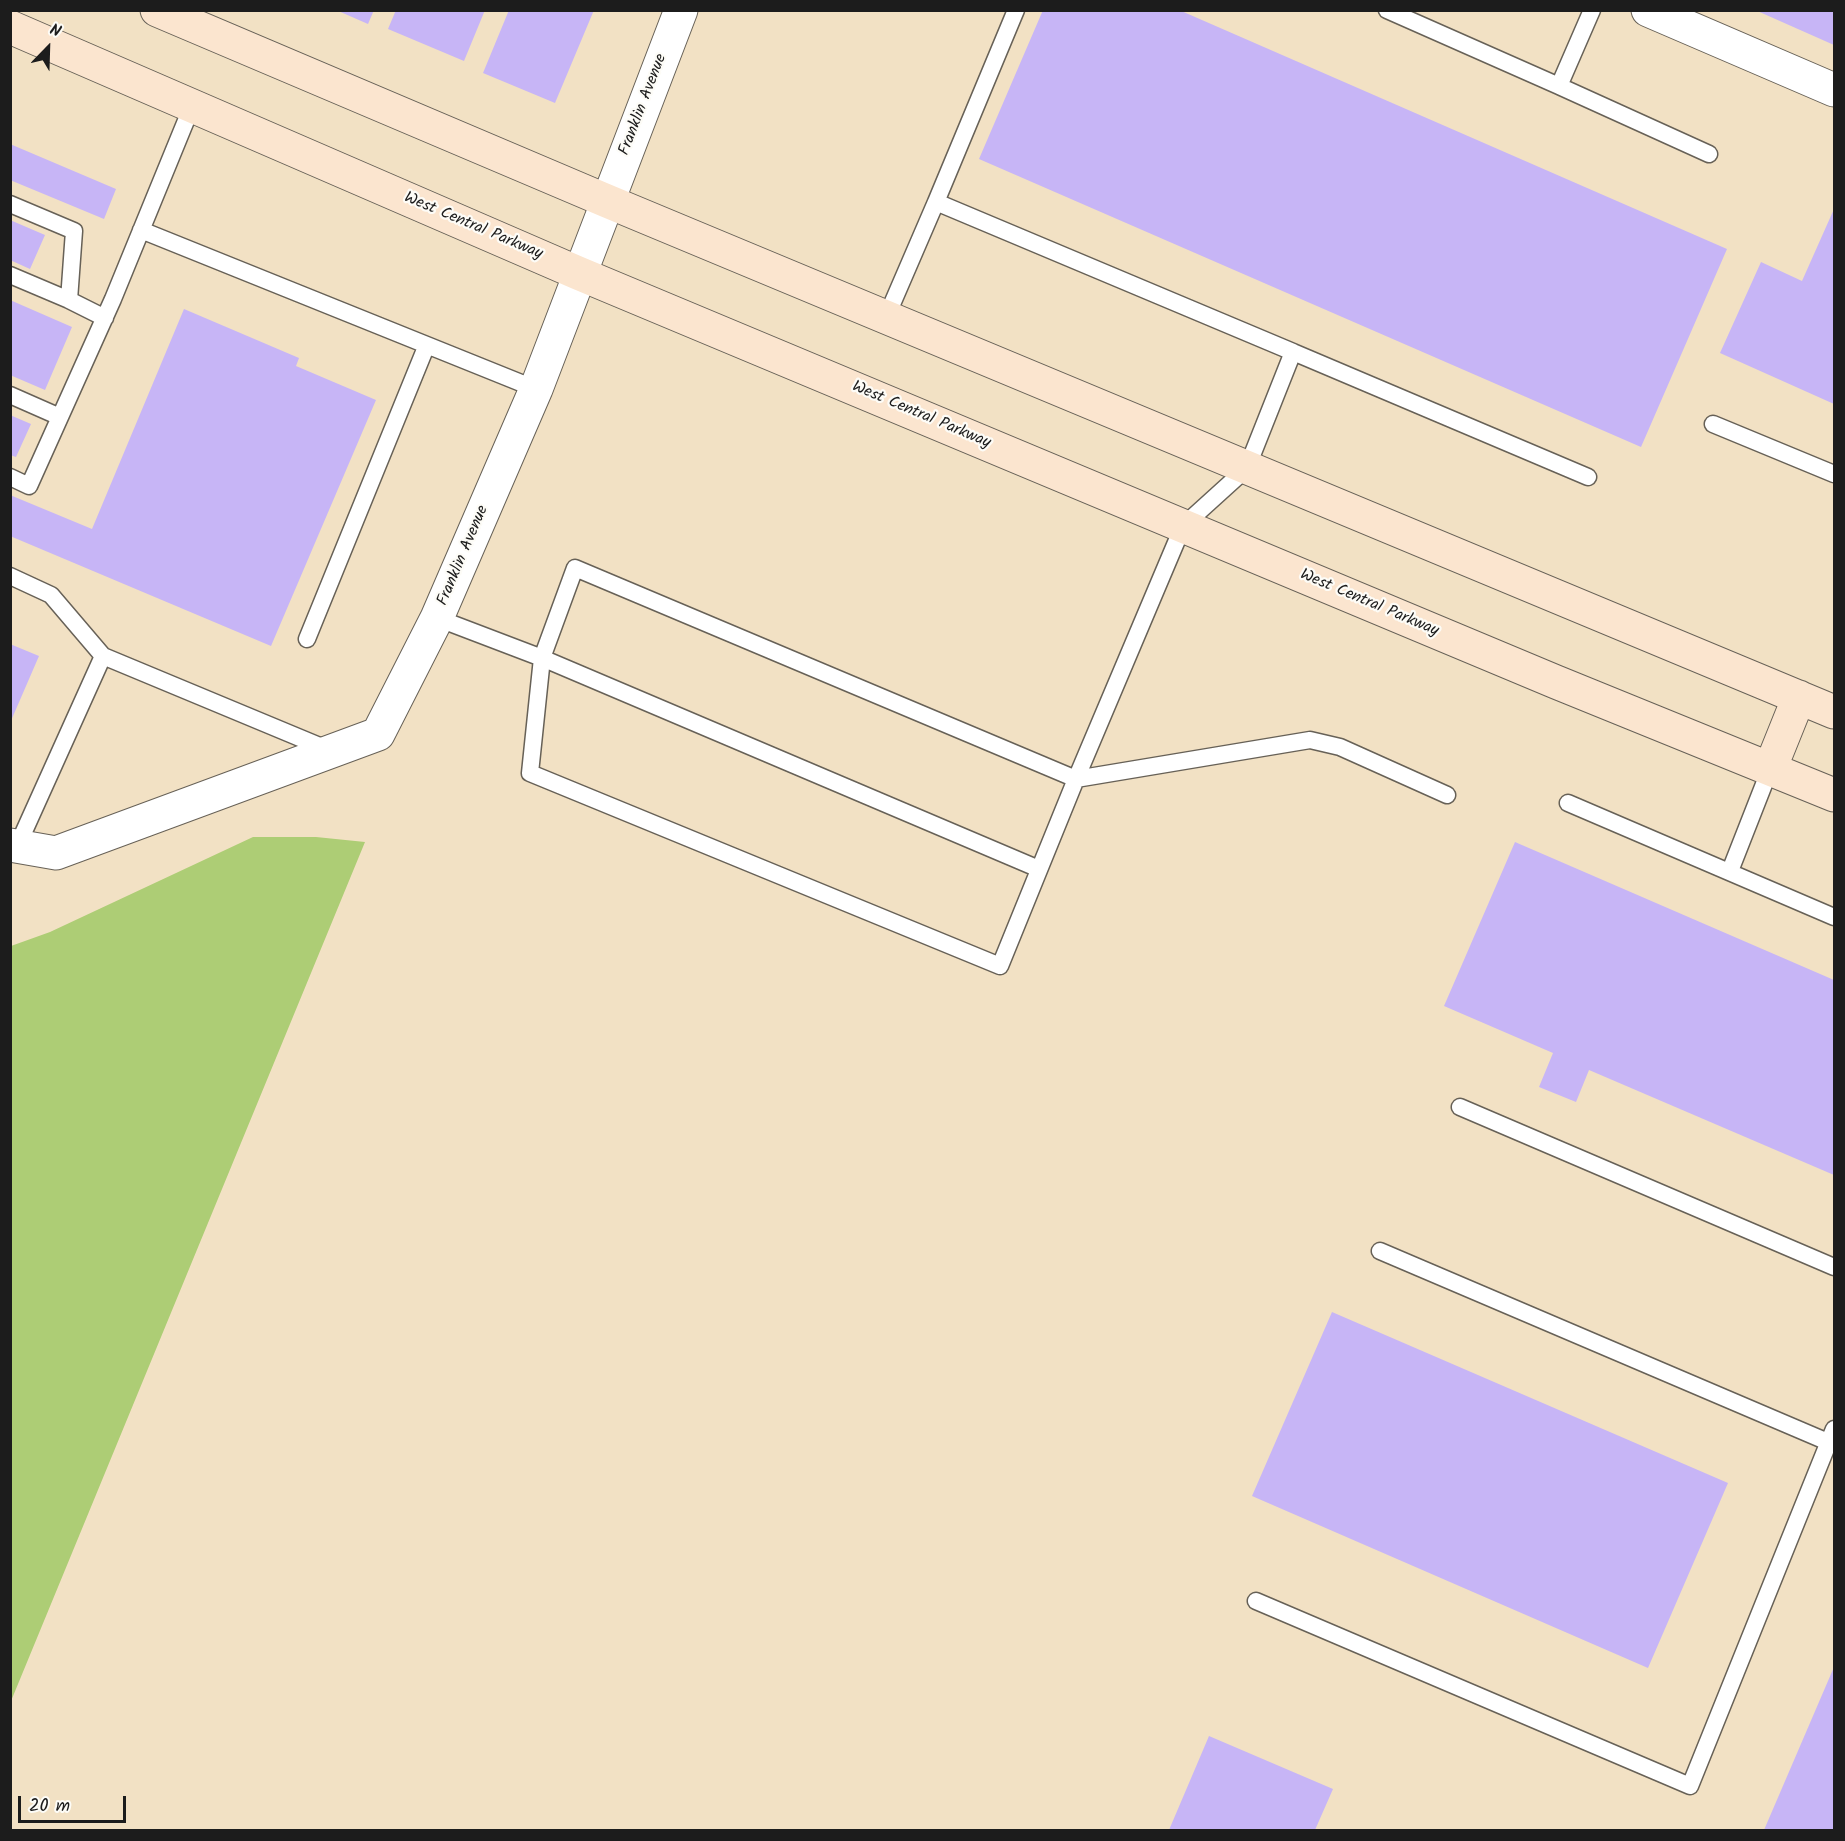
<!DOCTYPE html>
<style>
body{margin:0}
#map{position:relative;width:1845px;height:1841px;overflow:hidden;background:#f2e1c4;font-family:Kalam,sans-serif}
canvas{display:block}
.frame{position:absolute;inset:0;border:12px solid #1c1c1c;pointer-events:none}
.north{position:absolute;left:18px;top:18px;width:60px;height:60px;-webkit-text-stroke:4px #fdfcf7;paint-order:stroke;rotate:23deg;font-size:16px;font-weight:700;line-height:24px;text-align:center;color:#1c1c1c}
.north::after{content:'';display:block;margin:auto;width:21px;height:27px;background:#1c1c1c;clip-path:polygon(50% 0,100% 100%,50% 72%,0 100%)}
.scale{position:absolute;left:18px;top:1796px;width:108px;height:27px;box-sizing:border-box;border:3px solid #1c1c1c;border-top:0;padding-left:8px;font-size:18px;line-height:21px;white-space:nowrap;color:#1c1c1c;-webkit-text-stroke:4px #fdfcf7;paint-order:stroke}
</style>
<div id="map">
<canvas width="1845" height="1841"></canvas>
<div class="frame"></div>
<div class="north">N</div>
<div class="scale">20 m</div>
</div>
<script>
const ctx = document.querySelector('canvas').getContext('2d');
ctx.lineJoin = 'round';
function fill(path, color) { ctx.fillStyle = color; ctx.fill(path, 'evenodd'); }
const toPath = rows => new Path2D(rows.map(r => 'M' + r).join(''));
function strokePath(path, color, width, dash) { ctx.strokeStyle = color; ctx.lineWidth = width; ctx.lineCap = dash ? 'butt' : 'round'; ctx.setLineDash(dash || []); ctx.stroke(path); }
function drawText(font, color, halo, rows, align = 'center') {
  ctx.font = font + ' Kalam,sans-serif'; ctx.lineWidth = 4.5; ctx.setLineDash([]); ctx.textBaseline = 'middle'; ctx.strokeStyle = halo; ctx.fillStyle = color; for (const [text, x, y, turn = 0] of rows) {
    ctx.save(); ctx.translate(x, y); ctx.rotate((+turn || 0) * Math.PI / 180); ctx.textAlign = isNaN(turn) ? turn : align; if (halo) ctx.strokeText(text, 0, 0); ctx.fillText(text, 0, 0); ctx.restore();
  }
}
const green = toPath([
 [253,837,316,837,365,842,11,1701,11,946,50,932]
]);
const building = toPath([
 [336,10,374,10,368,24],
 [396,10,485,10,464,61,388,29],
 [509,10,594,10,555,103,483,73],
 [1043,10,1179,10,1727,249,1641,447,979,159],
 [1755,10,1834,10,1834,45],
 [10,144,116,189,104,219,10,180],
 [1834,209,1834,404,1720,353,1761,262,1802,281],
 [10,220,45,235,30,269,10,260],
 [10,300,72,327,45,390,10,375],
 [184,309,299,358,296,366,376,400,271,646,10,536,10,495,92,529],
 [10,415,31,424,16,457,10,455],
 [10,644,39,656,10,723],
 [1515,842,1834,980,1834,1175,1589,1070,1576,1102,1539,1087,1553,1053,1444,1006],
 [1332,1312,1728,1483,1648,1668,1252,1496],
 [1834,1667,1834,1830,1764,1830],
 [1209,1736,1333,1789,1315,1830,1169,1830]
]);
const lane = toPath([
 [1387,10,1559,86,1592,10],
 [1559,86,1709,154],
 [936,202,1016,10],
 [10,204,74,231,69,300,105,318],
 [141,230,536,389],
 [10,275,69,300],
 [886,318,936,202,1293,352],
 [10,395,60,417],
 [1713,424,1834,474],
 [10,477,29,486,113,299,192,106],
 [10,576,51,595,103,656,329,750],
 [437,618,542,658,1039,869],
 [307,639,426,347],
 [1447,795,1340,747,1310,740,1076,779,575,568,542,658,530,773,1000,966,1076,779,1183,526,1247,468,1293,352,1588,477],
 [1568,803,1834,917],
 [17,847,103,656],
 [1730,871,1770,769],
 [1460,1107,1834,1267],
 [1380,1251,1828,1442],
 [1256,1601,1690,1786,1834,1429]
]);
const street = toPath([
 [1648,10,1834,90],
 [10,845,56,853,378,734,437,618,536,389,681,10]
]);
const secondary = toPath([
 [157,10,607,201,1834,712],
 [10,27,578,273,1556,682,1834,795],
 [1770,769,1799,697]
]);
const streetNames = [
 ["Franklin Avenue",644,105,-69],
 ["West Central Parkway",473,227,23],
 ["West Central Parkway",921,416,23],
 ["Franklin Avenue",464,556,-67],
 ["West Central Parkway",1369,604,23]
];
fill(green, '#adcd75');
fill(building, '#c7b5f6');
strokePath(lane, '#676157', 19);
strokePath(street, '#676157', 35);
strokePath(secondary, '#676157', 35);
strokePath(lane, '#fff', 16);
strokePath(street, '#fff', 33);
strokePath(secondary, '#fbe5cf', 33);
drawText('16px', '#1c1c1c', '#fdfcf7', streetNames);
</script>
